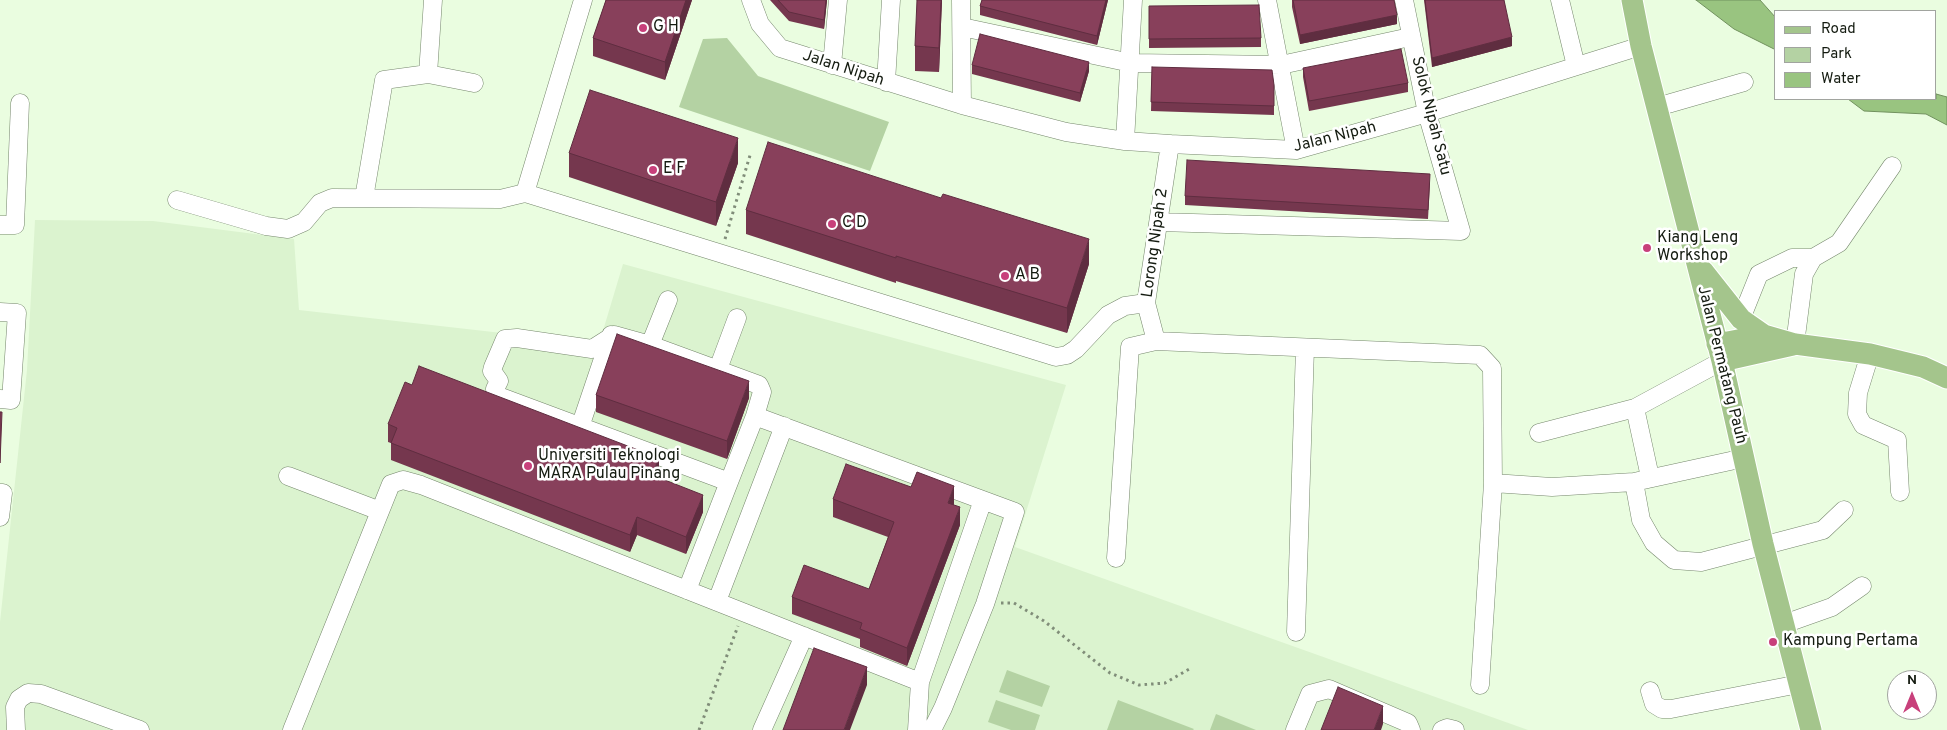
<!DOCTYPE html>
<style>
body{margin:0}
#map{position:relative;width:1947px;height:730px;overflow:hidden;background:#eafde0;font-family:Overpass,sans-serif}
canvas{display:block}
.legend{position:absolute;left:1774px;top:10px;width:162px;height:90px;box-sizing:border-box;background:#fff;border:1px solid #a1a49f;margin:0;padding:6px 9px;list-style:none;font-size:15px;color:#141b10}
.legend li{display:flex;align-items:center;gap:10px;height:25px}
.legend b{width:25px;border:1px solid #a1a49f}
.north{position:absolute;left:1887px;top:670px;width:50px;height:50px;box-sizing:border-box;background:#fff;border:1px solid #a1a49f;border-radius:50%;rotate:0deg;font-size:14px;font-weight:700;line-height:20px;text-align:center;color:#141b10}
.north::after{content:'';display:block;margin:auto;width:18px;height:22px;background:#c8407b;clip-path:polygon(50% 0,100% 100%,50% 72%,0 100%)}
</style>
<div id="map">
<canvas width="1947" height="730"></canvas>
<ul class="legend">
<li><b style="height:6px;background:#a4c58c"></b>Road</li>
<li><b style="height:14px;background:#b4d2a3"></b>Park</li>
<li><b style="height:14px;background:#99c480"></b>Water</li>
</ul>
<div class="north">N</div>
</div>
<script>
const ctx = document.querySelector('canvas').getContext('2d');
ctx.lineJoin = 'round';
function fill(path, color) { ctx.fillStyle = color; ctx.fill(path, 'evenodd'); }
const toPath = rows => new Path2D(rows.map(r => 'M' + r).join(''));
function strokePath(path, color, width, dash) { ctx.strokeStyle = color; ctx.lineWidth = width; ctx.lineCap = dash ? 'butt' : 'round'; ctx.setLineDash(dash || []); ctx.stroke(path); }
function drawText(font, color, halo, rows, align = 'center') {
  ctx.font = font + ' Overpass,sans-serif'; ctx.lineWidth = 5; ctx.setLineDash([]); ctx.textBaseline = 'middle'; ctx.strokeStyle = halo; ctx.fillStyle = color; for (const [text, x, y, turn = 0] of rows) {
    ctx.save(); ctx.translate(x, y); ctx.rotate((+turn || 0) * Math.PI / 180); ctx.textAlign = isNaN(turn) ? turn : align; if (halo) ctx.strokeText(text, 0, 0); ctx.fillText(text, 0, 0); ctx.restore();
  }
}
const built = toPath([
 [35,220,153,221,294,239,299,310,599,344,623,264,1066,385,1015,547,1528,730,0,730,0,622,27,370]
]);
const green = toPath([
 [727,38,758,76,889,122,870,171,679,107,703,39],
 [1007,670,1050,686,1042,707,999,692],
 [996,700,1040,715,1035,730,1011,730,988,722],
 [1118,700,1194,729,1193,730,1107,730],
 [1216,714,1256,730,1210,730]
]);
const water = toPath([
 [1696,0,1760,0,1776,18,1776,50,1734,29,1696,0],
 [1936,94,1947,97,1947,125,1926,114,1864,111,1848,99,1936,99,1936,94]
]);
const path = toPath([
 [725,239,751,152],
 [1001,603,1014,603,1044,621,1110,673,1139,685,1165,683,1191,668],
 [699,730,738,626]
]);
const minor = toPath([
 [583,0,525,193,1056,357,1067,355,1076,349,1108,315,1125,306,1146,303],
 [751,0,760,24,780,48,962,105,1066,132,1125,141,1170,144,1296,150,1427,113,1641,46],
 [961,0,962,105],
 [1267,0,1296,150],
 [1560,0,1576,66],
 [962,27,1131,63,1281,65,1410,37],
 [832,65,838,0],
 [428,74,433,0],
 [886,82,891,0],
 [1657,107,1744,82],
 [1125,141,1133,0],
 [364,198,384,80,428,74,474,83],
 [177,200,266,226,288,229,304,222,320,203,332,198,500,199,525,193],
 [1159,222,1461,231,1427,113,1404,0],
 [0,225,15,225,20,103],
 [0,312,17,313,11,400,0,399],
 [1741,319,1759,274,1792,258,1813,258],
 [1156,341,1146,303,1170,144],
 [1795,344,1804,274,1813,258,1839,243,1892,166],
 [650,345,668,300],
 [1870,354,1858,393,1857,414,1863,425,1897,440,1900,492],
 [718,369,737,318],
 [580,427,611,335],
 [1539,433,1635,408],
 [288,476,380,511],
 [1650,477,1635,408,1722,361],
 [729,482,755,416,1015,512,985,604,943,708,932,730],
 [1634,482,1641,520,1654,543,1674,560,1701,562,1823,530,1844,510],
 [1493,483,1552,487,1634,482,1744,458],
 [0,493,3,493,0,517],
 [1116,558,1130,347,1156,341,1480,355,1492,368,1493,483,1480,685],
 [687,590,729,482,498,396,495,389,499,381,492,371,493,367,505,339,517,338,592,349,614,335,650,345,759,385,762,392,755,416],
 [717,601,784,426],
 [1784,624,1832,607,1862,586],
 [1296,632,1305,348],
 [920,682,983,500],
 [1650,691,1654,704,1662,709,1671,709,1799,684],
 [16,730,15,707,19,699,28,693,41,694,140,730],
 [292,730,391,484,403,480,421,485,920,682,917,730],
 [762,730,804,636],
 [1295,730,1310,694,1329,689,1408,723,1411,730],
 [1442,730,1447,728,1455,730]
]);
const major = toPath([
 [1632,0,1641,46,1722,361,1763,544,1811,730],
 [1703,271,1741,319,1764,335],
 [1717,344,1764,335,1795,344,1870,354,1923,367,1947,378],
 [1722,361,1793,345]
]);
const wall = toPath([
 [606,0,692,0,665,80,593,56,593,38],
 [770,0,827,0,824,29,789,21],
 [942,0,939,72,915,71,915,46],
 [982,0,1108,0,1097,45,980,15,980,6],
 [1292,0,1394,0,1397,24,1300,44,1292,7],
 [1424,0,1504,0,1512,46,1432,67],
 [1149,6,1261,38,1261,47,1149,48],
 [972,65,1089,71,1080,102,972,74],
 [1152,67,1274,85,1274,115,1151,111],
 [1303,68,1408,83,1408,92,1309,111,1303,77],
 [569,153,738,163,716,226,569,177],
 [1430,183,1428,219,1185,205,1185,196],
 [746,210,1089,264,1067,333,896,281,896,283,746,234],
 [596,395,749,398,727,459,596,412],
 [388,424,659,475,658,477,703,512,686,554,637,535,630,552,391,460,391,443,388,442],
 [833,499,954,503,954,505,960,525,907,666,860,647,860,639,792,614,792,597,869,589,888,537,833,517]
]);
const shadedWall = toPath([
 [686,0,692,0,665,80,665,62],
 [826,0,827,0,824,29,824,20],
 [941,0,942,0,939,72,939,48],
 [1106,0,1108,0,1097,45,1097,36],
 [1397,15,1397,24,1300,44,1300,35],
 [1512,37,1512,46,1432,67,1432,58],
 [1089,62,1089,71,1080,102,1080,93],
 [738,138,738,163,716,226,716,202],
 [1089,239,1089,264,1067,333,1067,308],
 [749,381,749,398,727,459,727,441],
 [659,458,659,475,652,492,652,475],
 [954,486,954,503,948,520,948,503],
 [703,495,703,512,686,554,686,537],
 [960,507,960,525,907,666,907,648],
 [637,517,637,535,630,552,630,535],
 [867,667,867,685,850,730,844,730],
 [1383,706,1383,724,1381,730,1374,730]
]);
const building = toPath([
 [606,0,686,0,665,62,593,38,606,0],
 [778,0,826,0,824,20,789,12,778,0],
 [917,0,941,0,939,48,915,46,917,0],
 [982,0,1106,0,1097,36,980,6,982,0],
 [1293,0,1394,0,1397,15,1300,35,1293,0],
 [1425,0,1504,0,1512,37,1432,58,1425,0],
 [1259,5,1261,38,1149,39,1149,6,1259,5],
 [980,34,1089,62,1080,93,972,65,980,34],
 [1401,49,1408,83,1309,101,1303,68,1401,49],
 [1152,67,1272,70,1274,85,1274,106,1151,102,1152,67],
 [590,90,738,138,716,202,569,153,590,90],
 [768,142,941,198,943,194,1089,239,1067,308,896,256,896,258,746,210,768,142],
 [1187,160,1430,174,1428,210,1185,196,1187,160],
 [617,334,749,381,727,441,596,395,617,334],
 [419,366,659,458,652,475,703,495,686,537,637,517,630,535,391,443,397,428,388,424,405,382,412,385,419,366],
 [0,412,2,412,0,463,0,412],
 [846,464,911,487,917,472,954,486,948,503,960,507,907,648,860,629,862,623,792,597,804,565,869,589,894,522,833,499,846,464],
 [814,648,867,667,844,730,783,730,814,648],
 [1338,687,1383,706,1374,730,1321,730,1338,687]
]);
const markers = [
 [643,28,5,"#c8407b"],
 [653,170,5,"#c8407b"],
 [832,224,5,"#c8407b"],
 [1647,248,5,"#c8407b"],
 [1005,276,5,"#c8407b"],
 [528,466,5,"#c8407b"],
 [1773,642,5,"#c8407b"]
];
const poiNames = [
 ["G H",653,28],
 ["E F",663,170],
 ["C D",842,224],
 ["Kiang Leng",1657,239],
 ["Workshop",1657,257],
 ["A B",1015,276],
 ["Universiti Teknologi",538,457],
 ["MARA Pulau Pinang",538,475],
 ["Kampung Pertama",1783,642]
];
const streetNames = [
 ["Jalan Nipah",843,69,18],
 ["Solok Nipah Satu",1430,116,76],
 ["Jalan Nipah",1335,138,-14],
 ["Lorong Nipah 2",1156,243,-82],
 ["Jalan Permatang Pauh",1721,365,76]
];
fill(built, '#dbf3cf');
fill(green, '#b4d2a3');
fill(water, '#99c480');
strokePath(water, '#71915e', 1);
strokePath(minor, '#76876d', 19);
strokePath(major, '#fff', 23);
strokePath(path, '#808d79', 3, [2.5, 4]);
strokePath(minor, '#fff', 18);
strokePath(major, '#a4c58c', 21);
fill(wall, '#75374e');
fill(shadedWall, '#5f2d40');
fill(building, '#88405b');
strokePath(building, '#5f2d40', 1);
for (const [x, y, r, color] of markers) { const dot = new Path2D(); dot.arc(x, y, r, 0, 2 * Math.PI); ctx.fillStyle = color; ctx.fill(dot); strokePath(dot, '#fff', 2); }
drawText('16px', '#141b10', '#fff', poiNames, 'left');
drawText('16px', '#141b10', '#fff', streetNames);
</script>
